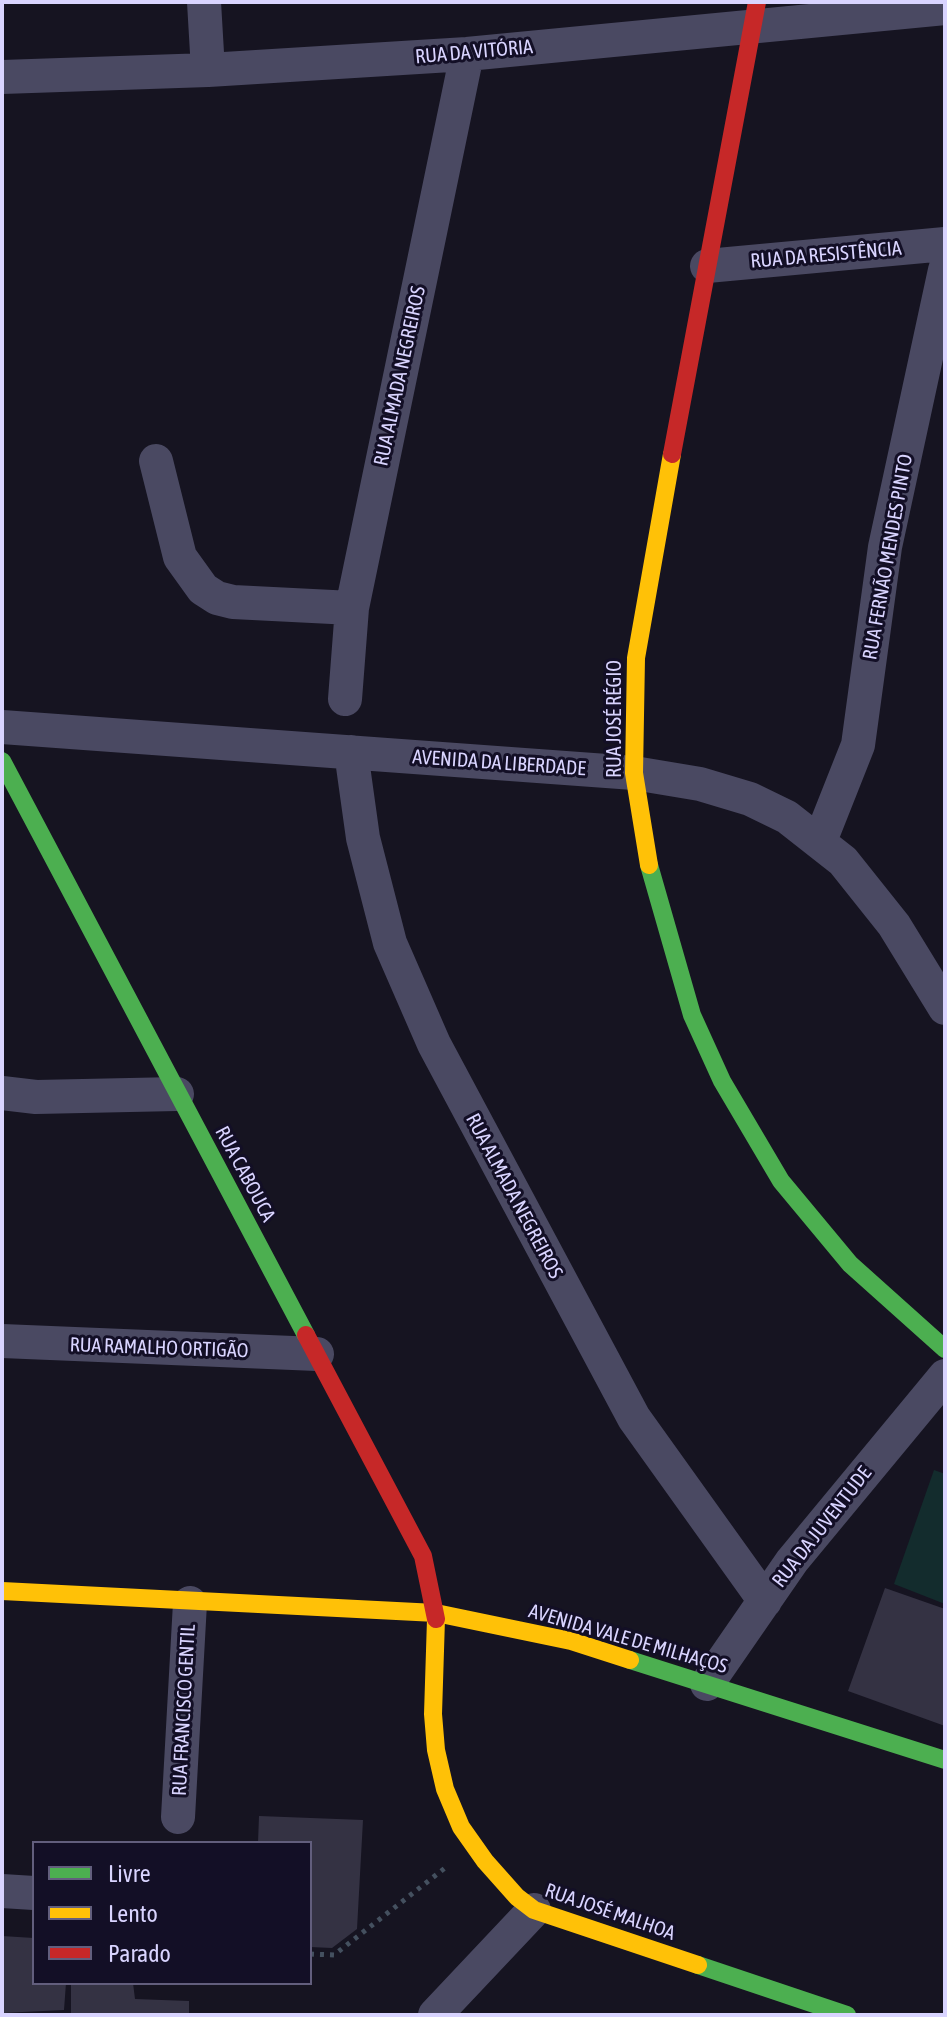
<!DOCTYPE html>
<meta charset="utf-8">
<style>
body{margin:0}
#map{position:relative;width:947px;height:2017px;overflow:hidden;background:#161421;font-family:"Asap Condensed",sans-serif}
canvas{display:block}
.frame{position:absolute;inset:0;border:4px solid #d9d4ff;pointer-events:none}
.legend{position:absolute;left:32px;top:1841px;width:280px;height:144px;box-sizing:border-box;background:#130f26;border:2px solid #625e7d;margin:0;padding:10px 14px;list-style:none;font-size:24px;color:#d9d4ff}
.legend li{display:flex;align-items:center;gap:16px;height:40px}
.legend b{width:40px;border:2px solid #625e7d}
</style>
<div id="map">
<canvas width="947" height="2017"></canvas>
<div class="frame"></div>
<ul class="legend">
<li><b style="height:10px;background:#4caf50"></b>Livre</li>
<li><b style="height:10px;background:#ffc107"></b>Lento</li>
<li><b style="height:10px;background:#c62828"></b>Parado</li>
</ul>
</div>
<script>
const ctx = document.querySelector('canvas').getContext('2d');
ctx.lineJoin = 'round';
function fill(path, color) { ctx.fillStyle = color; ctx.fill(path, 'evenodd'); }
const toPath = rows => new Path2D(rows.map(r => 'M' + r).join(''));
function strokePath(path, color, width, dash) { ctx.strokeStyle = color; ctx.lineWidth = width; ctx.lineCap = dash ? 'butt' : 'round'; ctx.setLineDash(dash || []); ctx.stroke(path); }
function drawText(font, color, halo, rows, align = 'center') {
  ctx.font = font + ' "Asap Condensed",sans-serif'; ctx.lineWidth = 6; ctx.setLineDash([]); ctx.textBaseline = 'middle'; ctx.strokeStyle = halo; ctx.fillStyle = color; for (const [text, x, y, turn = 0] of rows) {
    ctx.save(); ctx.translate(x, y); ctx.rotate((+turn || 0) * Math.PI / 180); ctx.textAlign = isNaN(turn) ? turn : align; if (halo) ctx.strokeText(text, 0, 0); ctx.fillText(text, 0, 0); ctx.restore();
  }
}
const green = toPath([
 [934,1470,945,1474,945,1604,894,1584]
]);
const building = toPath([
 [885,1588,945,1609,945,1726,848,1691],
 [259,1816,363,1820,357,1929,332,1948,310,1947,310,1843,258,1843],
 [2,1936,34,1938,34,1983,66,1983,64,2010,2,2013],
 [71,1983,133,1983,135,1999,189,2001,189,2015,71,2015]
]);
const path = toPath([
 [310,1954,334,1955,445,1868]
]);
const street = toPath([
 [204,2,208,70],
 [2,77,208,70,467,54,945,8],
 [707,266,945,244],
 [156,461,180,557,203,589,217,598,233,602,352,608],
 [345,699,352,608,467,54],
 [2,727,634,773,700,784,750,799,787,817,843,861,894,925,945,1008],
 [351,752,363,838,390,943,434,1044,634,1418,765,1601],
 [820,841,858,745,885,547,945,270],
 [2,1093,36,1097,177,1094],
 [2,1341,317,1354],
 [707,1684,792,1561,945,1376],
 [178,1817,190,1603],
 [2,1891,34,1893],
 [435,2015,534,1910]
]);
const fast = toPath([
 [2,761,306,1335],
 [649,865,692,1015,722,1081,781,1181,850,1264,945,1349],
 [630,1660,945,1760],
 [698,1965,847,2015]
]);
const slow = toPath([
 [649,865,634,773,636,658,672,454],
 [2,1591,436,1613,571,1641,630,1660],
 [436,1619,433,1714,436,1750,445,1789,461,1827,485,1861,517,1897,534,1910,698,1965]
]);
const jam = toPath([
 [672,454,757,2],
 [306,1335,423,1556,436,1619]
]);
const streetNames = [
 ["RUA DA VITÓRIA",474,52,-5],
 ["RUA DA RESISTÊNCIA",826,255,-5],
 ["RUA ALMADA NEGREIROS",400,376,-78],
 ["RUA FERNÃO MENDES PINTO",888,557,-80],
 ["RUA JOSÉ RÉGIO",615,719,-90],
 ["AVENIDA DA LIBERDADE",499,763,4],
 ["RUA CABOUCA",245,1174,62],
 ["RUA ALMADA NEGREIROS",514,1196,62],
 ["RUA RAMALHO ORTIGÃO",159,1348,2],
 ["RUA DA JUVENTUDE",822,1527,-52],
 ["AVENIDA VALE DE MILHAÇOS",628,1639,16],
 ["RUA FRANCISCO GENTIL",184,1710,-87],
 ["RUA JOSÉ MALHOA",610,1912,19]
];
fill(green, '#132c2d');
fill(building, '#343243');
strokePath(path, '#44505f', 5, [4, 6]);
strokePath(street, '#4a4962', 34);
strokePath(fast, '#4caf50', 18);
strokePath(slow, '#ffc107', 18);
strokePath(jam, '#c62828', 18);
drawText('20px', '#d9d4ff', '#130f26', streetNames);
</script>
